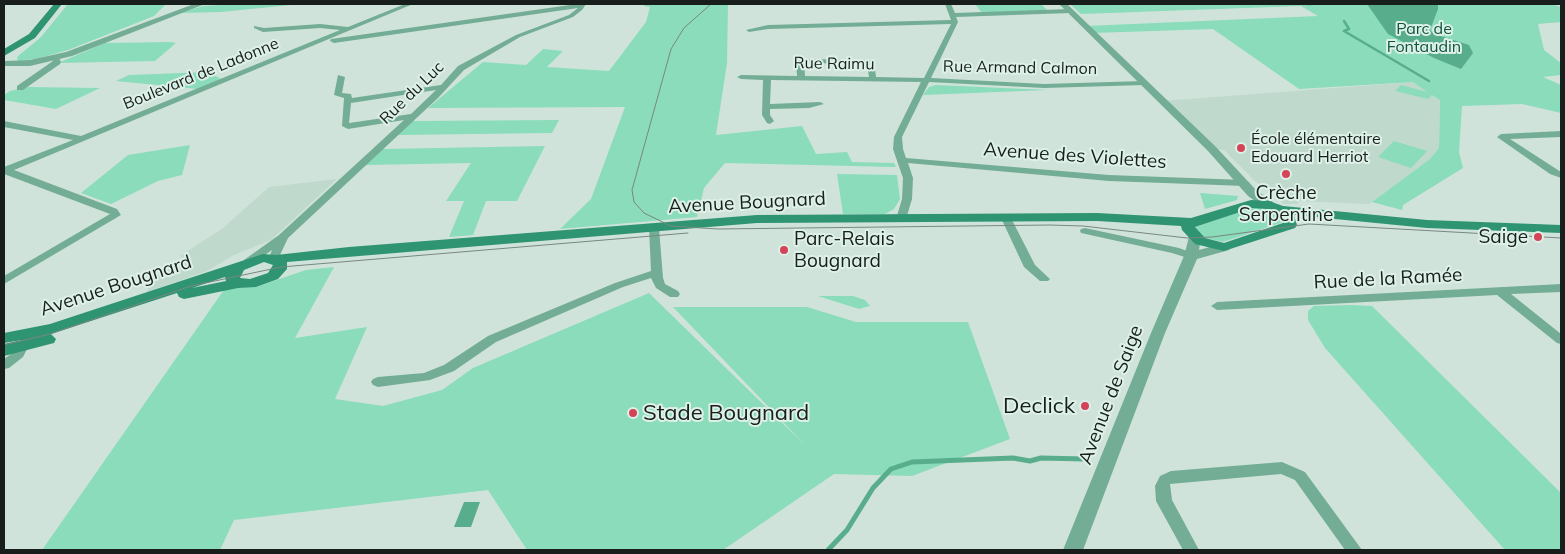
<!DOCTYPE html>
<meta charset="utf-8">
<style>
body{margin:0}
#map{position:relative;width:1565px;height:554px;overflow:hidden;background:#d0e3db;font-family:Mulish,sans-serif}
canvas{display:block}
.frame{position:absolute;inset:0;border:5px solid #171e1b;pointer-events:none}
</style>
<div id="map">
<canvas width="1565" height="554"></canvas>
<div class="frame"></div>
</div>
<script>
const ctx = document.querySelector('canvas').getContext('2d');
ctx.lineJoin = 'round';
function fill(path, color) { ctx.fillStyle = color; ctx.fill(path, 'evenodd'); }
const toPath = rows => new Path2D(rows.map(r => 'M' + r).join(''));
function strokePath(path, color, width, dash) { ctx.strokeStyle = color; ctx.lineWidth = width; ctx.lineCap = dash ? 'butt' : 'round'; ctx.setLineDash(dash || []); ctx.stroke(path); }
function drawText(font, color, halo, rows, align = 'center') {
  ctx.font = font + ' Mulish,sans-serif'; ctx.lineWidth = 4; ctx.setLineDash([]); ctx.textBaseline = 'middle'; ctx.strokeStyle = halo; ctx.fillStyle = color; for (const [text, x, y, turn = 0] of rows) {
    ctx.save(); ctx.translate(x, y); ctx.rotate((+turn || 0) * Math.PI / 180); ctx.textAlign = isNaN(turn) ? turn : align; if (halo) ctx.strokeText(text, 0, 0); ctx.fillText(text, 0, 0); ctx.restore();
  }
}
const built = toPath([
 [1413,82,1440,100,1439,148,1430,159,1369,204,1297,201,1299,204,1284,204,1256,182,1224,150,1212,149,1162,101],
 [337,179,271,240,234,255,207,271,147,292,151,279,187,259,180,256,223,228,269,187]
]);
const green = toPath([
 [68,4,166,4,154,16,68,50,36,59,18,61,17,57,41,37],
 [239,4,301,4,221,12,180,13,203,6],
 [644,4,728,4,727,63,716,135,802,126,816,154,847,152,852,162,894,163,896,167,725,163,704,188,697,217,560,229,591,199,625,107,428,108,483,62,526,65,543,49,563,51,547,67,609,71,646,22,650,7,644,6],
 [975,4,1041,4,1048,11,982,13],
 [1070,4,1551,4,1561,7,1561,22,1538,24,1544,50,1561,63,1561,75,1543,77,1561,85,1561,113,1522,104,1462,106,1459,152,1463,168,1403,205,1402,210,1372,202,1430,159,1439,148,1440,100,1432,95,1428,99,1395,91,1401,85,1427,92,1413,82,1299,89,1213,29,1093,33,1086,26,1318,16,1301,6,1081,14],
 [170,42,176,43,155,61,58,63,105,43],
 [209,72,221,79,197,89,116,81,129,75],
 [936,85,1048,90,923,95,929,87],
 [28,87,100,88,56,109,4,100,4,95,10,91],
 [559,120,552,133,397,135,413,121],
 [1394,141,1427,151,1411,168,1378,157],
 [190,145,182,175,158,181,111,204,81,193,128,155],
 [545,146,517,201,486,201,473,235,449,237,464,201,446,201,471,163,365,165,382,149],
 [837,174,897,175,900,199,894,209,885,214,843,214],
 [1200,193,1238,196,1237,200,1205,209],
 [1252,207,1267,209,1280,215,1283,222,1223,242,1202,237,1195,229,1196,227],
 [334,267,295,338,367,327,335,399,383,406,442,390,473,368,649,293,805,445,673,307,807,307,856,322,968,322,1010,439,912,476,834,474,723,550,527,550,488,490,234,520,220,550,42,550,226,287,256,287,306,270],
 [818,296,853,296,865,300,870,306,859,309],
 [1352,305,1372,306,1561,493,1561,549,1505,550,1325,348,1308,320,1308,311,1314,306]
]);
const water = toPath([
 [1367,4,1438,4,1438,9,1430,30,1434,34,1469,45,1473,53,1461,69,1434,58,1388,34],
 [464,502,480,502,471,527,454,527]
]);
const streamFar1 = toPath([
 [1307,4,1311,4],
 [1344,21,1349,29,1344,31,1429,81]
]);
const stream = toPath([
 [828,550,847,530,873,488,891,469,912,462,1013,458,1030,461,1041,458,1085,459]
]);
const minor = toPath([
 [405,4,413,4,14,170,117,209,121,215,4,284,4,276,110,214,4,174,4,167,73,140,4,127,4,121,81,136,340,30,320,28,263,32,254,28,254,26,264,28,320,24,348,27,405,4],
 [577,4,586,4,582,10,573,17,520,37,464,70,438,98,288,238,280,255,280,261,272,261,270,255,272,250,252,264,244,264,243,262,244,260,279,235,404,120,348,129,342,126,344,98,334,95,338,75,345,77,342,93,351,94,352,98,441,85,458,66,516,35,569,15,578,8,334,43,330,41,331,39,577,4],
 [436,90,411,114,349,123,351,103,436,90],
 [945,4,951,4,955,13,1070,9,1073,11,1070,13,956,17,958,22,931,78,1044,84,1144,81,1148,83,1144,85,1044,88,929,82,902,137,903,149,906,158,1109,175,1245,180,1250,183,1245,186,1109,181,908,163,913,178,912,199,906,219,901,222,896,219,902,199,903,178,893,149,894,137,921,82,771,80,770,104,820,102,824,104,809,108,770,109,770,115,774,121,770,124,767,123,762,115,763,80,741,79,737,77,741,75,797,76,796,61,800,59,870,60,874,62,876,77,924,78,951,24,768,29,749,32,746,30,768,25,951,20,945,4],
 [804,63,867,64,869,77,805,76,804,63],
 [52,56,58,56,61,62,60,64,23,90,17,90,17,86,53,61,52,56],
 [1561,131,1561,137,1510,139,1561,172,1561,178,1550,174,1497,137,1501,134,1561,131],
 [1006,215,1011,218,1035,265,1050,279,1048,281,1040,281,1024,267,1001,218,1006,215],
 [654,225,659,228,663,278,665,284,678,291,680,294,678,297,670,297,656,288,651,278,623,287,496,342,454,371,430,380,378,387,373,385,371,382,373,379,378,377,424,373,444,365,488,336,615,283,651,271,649,228,654,225],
 [1085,228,1179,248,1195,254,1196,256,1191,259,1172,253,1081,233,1080,231,1081,229,1085,228],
 [1561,284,1561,292,1511,294,1561,334,1561,344,1557,343,1497,295,1217,310,1211,306,1217,302,1561,284],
 [22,343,26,344,28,347,23,357,9,368,4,369,4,359,14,352,18,344,22,343],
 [1282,462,1305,472,1362,550,1345,550,1295,480,1281,474,1170,484,1172,500,1199,550,1183,550,1156,501,1155,486,1160,476,1171,471,1282,462]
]);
const tertiary = toPath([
 [194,4,205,4,72,56,30,66,4,66,5,61,30,60,66,52,194,4],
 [1059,4,1067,4,1216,147,1256,190,1273,202,1275,205,1273,208,1265,208,1248,196,1208,151,1059,4],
 [1195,233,1201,237,1199,250,1224,243,1231,247,1229,250,1197,259,1165,333,1083,550,1063,550,1151,333,1184,256,1189,237,1195,233]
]);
const secondary = toPath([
 [54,4,62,4,35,38,4,56,4,49,29,34,54,4],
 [1251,200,1269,201,1283,206,1427,220,1561,225,1561,233,1427,228,1294,215,1297,225,1295,228,1224,251,1195,244,1182,230,1181,226,1097,221,757,223,287,262,287,269,278,279,256,287,238,288,184,299,179,297,177,293,51,334,56,339,54,343,4,356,4,344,22,340,4,343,4,333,50,324,263,254,276,255,349,247,757,215,1097,213,1191,218,1251,200],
 [1252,208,1267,209,1275,213,1281,217,1283,223,1224,243,1205,238,1195,227,1252,208],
 [264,262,273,265,268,273,250,279,240,278,244,270,264,262],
 [225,277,226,281,192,288,225,277]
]);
const tram = toPath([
 [711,4,684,28,671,49,632,190,634,202,644,213,671,226,718,229,1049,225,1083,226,1187,238,1212,237,1309,224,1561,238],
 [4,345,50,334,191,286,281,267,688,233]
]);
const markers = [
 [1241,148,5,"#d44458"],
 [1286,174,5,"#d44458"],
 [1538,237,5,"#d44458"],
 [784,250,5,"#d44458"],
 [1085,406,5,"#d44458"],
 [633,413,5,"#d44458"]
];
const farParknames = [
 ["Parc de",1424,29],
 ["Fontaudin",1424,47]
];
const farStreetnames = [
 ["Rue Raimu",834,64,1],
 ["Rue Armand Calmon",1020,68,1],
 ["Boulevard de Ladonne",201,74,-22],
 ["Rue du Luc",412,93,-44]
];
const farPoinames = [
 ["École élémentaire",1251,139],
 ["Edouard Herriot",1251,157]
];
const streetNames = [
 ["Avenue des Violettes",1075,156,4],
 ["Avenue Bougnard",747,203,-3],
 ["Rue de la Ramée",1388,279,-3],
 ["Avenue Bougnard",116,286,-18],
 ["Avenue de Saige",1111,395,-69]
];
const poiNames = [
 ["Crèche",1286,193],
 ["Serpentine",1286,215],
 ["Saige",1528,237,"right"],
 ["Parc-Relais",794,239,"left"],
 ["Bougnard",794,261,"left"]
];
const nearPoinames = [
 ["Declick",1075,406],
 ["Stade Bougnard",643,413,"left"]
];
fill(built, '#bfd9cd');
fill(green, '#8adcbb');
fill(water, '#58ad8c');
strokePath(streamFar1, '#58ad8c', 2.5);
strokePath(stream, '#58ad8c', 5);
fill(minor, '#73ad95');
fill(tertiary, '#73ad95');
fill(secondary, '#2f9472');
strokePath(tram, '#798781', 1);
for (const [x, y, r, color] of markers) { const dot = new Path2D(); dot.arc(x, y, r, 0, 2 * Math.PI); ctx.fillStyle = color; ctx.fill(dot); strokePath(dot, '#ddf1e8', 2); }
drawText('16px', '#0f543e', '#ddf1e8', farParknames);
drawText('16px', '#171e1b', '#ddf1e8', farStreetnames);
drawText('16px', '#171e1b', '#ddf1e8', farPoinames, 'left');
drawText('19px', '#171e1b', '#ddf1e8', streetNames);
drawText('19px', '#171e1b', '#ddf1e8', poiNames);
drawText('22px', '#171e1b', '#ddf1e8', nearPoinames, 'right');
</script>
